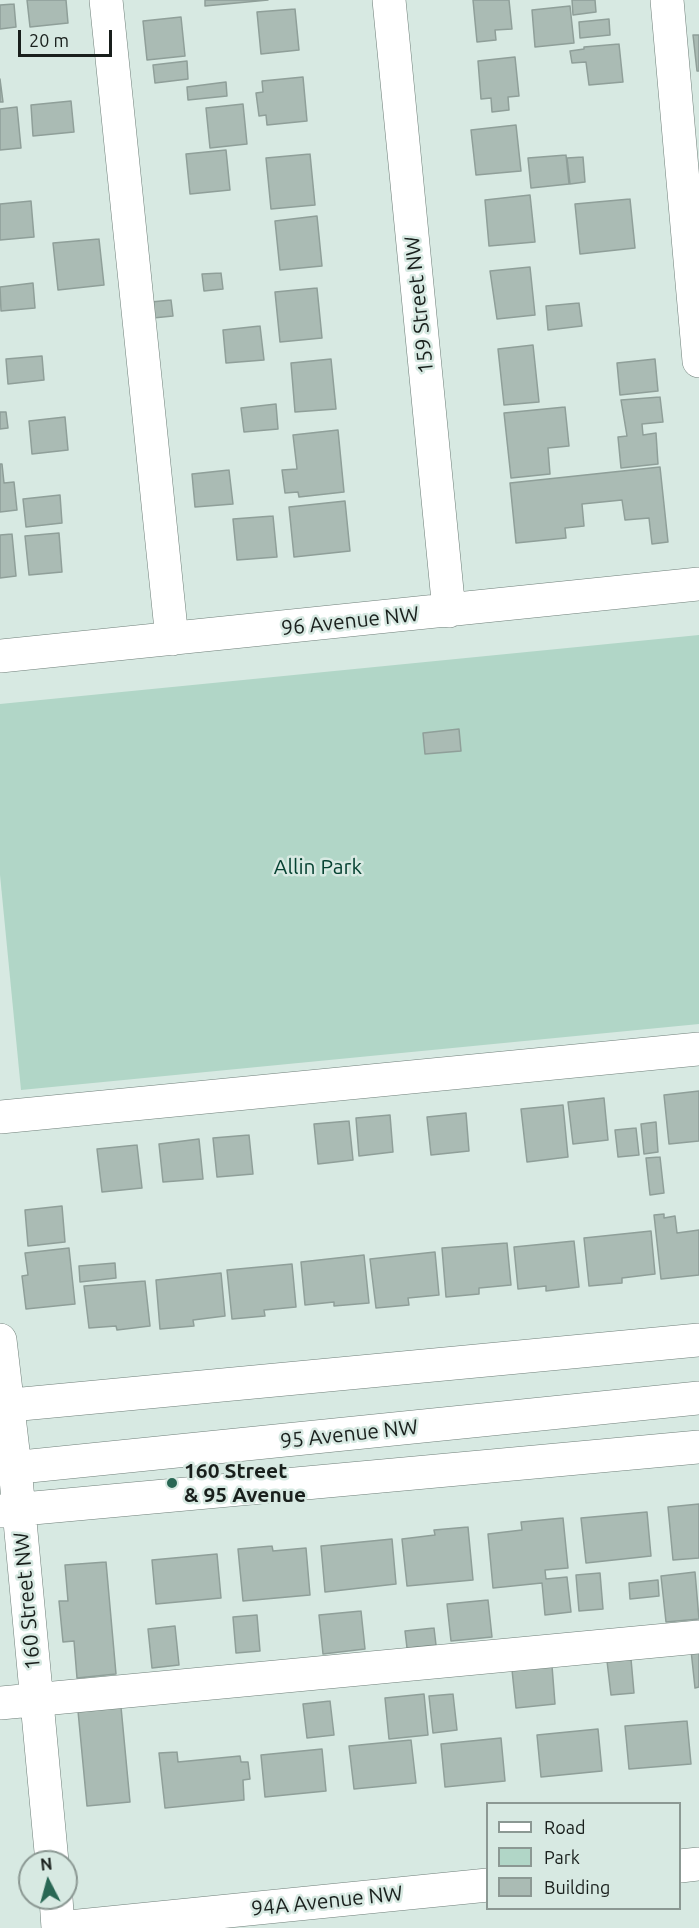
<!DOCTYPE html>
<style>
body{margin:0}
#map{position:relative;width:699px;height:1928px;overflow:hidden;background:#d7e9e2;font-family:Ubuntu,sans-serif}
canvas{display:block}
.legend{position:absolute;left:486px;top:1802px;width:195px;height:108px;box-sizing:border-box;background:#d7e9e2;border:2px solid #8b9893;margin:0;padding:8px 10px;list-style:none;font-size:18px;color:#191f1c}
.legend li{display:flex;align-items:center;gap:12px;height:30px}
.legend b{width:30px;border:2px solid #8b9893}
.north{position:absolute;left:18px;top:1850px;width:60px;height:60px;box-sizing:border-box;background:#d7e9e2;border:2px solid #8b9893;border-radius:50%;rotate:354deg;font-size:16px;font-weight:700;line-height:24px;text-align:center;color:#191f1c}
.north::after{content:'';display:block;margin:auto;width:21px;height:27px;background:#296754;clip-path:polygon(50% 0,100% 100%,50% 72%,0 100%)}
.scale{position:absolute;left:18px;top:30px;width:94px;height:27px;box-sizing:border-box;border:3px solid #191f1c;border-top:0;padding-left:8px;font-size:18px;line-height:21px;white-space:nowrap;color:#191f1c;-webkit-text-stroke:4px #d7e9e2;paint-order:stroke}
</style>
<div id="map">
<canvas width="699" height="1928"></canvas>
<ul class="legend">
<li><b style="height:8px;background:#fff"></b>Road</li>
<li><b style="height:16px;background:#b1d6c7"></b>Park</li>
<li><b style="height:16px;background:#aabbb4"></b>Building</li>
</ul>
<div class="north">N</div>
<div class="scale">20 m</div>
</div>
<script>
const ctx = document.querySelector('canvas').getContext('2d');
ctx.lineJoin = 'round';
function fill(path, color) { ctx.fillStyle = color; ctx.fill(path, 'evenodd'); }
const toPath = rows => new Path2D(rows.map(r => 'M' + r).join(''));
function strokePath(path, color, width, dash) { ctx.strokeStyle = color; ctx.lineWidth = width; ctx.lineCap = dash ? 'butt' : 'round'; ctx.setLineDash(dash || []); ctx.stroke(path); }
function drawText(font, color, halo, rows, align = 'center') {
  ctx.font = font + ' Ubuntu,sans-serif'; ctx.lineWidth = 5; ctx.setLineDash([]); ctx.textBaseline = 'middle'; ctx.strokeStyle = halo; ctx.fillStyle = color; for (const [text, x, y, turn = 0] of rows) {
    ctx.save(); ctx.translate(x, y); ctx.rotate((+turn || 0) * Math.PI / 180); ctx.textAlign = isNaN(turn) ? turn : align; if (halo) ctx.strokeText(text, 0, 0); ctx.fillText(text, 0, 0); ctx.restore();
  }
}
const green = toPath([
 [699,635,699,1024,21,1090,0,875,0,704]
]);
const building = toPath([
 [27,0,66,0,68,23,30,27,27,0],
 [205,0,268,0,205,6,205,0],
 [473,0,509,0,512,29,495,30,496,40,477,42,473,0],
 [572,0,595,0,596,12,573,15,572,0],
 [14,4,16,27,0,29,0,5,14,4],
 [570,6,574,43,535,47,532,10,570,6],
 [295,9,299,50,261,54,257,12,295,9],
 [181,17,185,56,147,60,143,21,181,17],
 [609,19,610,35,580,38,579,22,609,19],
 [693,35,699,35,699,71,697,71,693,35],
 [619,44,623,82,589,85,586,62,572,63,570,51,584,49,584,47,619,44],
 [515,57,519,96,508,97,509,110,492,112,491,98,481,99,478,61,515,57],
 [187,61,188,79,155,83,153,65,187,61],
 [303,77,307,121,267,125,266,115,259,116,256,93,263,92,262,81,303,77],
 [0,79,3,102,0,102,0,79],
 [226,82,227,96,188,100,187,87,226,82],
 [71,101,74,132,33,136,31,105,71,101],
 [243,104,247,144,210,148,206,108,243,104],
 [17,107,21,148,0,150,0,109,17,107],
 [516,125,521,171,476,175,471,130,516,125],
 [226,150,230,190,190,194,186,154,226,150],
 [310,154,315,205,271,209,266,158,310,154],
 [566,155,569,184,531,188,528,158,566,155],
 [583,157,585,182,570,184,567,158,583,157],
 [530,195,535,242,489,246,485,200,530,195],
 [630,199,635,248,580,254,575,204,630,199],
 [31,201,34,237,0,240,0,204,31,201],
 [317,216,322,266,280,270,275,221,317,216],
 [99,239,104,285,58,290,53,243,99,239],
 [530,267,535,315,497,319,490,271,530,267],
 [221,273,223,289,204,291,202,274,221,273],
 [33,283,35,308,1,311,0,287,33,283],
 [317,288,322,338,280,342,275,292,317,288],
 [171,300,173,316,153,318,151,302,171,300],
 [579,303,582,326,548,330,546,306,579,303],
 [260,326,264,360,226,363,223,330,260,326],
 [533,345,539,402,504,405,498,349,533,345],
 [42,356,44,380,8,384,6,359,42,356],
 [331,359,336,409,295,412,291,363,331,359],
 [655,359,658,391,620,395,617,363,655,359],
 [660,397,663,422,642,424,643,435,656,433,658,464,621,468,618,437,627,436,621,400,660,397],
 [276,404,278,429,244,432,241,408,276,404],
 [565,407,569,446,548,448,550,474,511,478,504,413,565,407],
 [0,412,6,412,8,428,0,429,0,412],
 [65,417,68,450,32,454,29,421,65,417],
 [338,430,344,492,299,497,298,492,285,493,282,470,297,469,293,435,338,430],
 [0,464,2,464,4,483,14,482,17,510,0,512,0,464],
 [660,467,668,542,652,544,649,518,625,520,622,500,582,504,584,526,565,528,566,538,516,543,510,483,660,467],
 [229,470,233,504,195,507,192,474,229,470],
 [60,495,62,523,26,527,23,499,60,495],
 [345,501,350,551,294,557,289,507,345,501],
 [273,516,277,557,237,560,233,519,273,516],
 [59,533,62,572,29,575,25,536,59,533],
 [12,534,16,576,0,578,0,535,12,534],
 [459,729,461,751,425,754,423,733,459,729],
 [699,1091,699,1141,669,1144,664,1095,699,1091],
 [604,1098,608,1140,573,1144,568,1102,604,1098],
 [563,1105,568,1157,527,1162,521,1109,563,1105],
 [466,1113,469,1151,431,1155,427,1117,466,1113],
 [390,1115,393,1152,359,1156,356,1118,390,1115],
 [349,1121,353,1160,318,1164,314,1124,349,1121],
 [656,1122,658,1152,644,1154,641,1124,656,1122],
 [636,1128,639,1155,618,1157,615,1130,636,1128],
 [249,1135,253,1174,217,1177,213,1138,249,1135],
 [199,1139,203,1179,163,1182,159,1144,199,1139],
 [137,1145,142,1188,102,1192,97,1149,137,1145],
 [660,1157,664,1193,650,1195,646,1158,660,1157],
 [62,1206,65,1242,28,1246,25,1210,62,1206],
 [664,1214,664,1218,675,1216,677,1233,699,1230,699,1275,661,1279,654,1215,664,1214],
 [651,1231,655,1274,622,1278,622,1283,589,1286,584,1238,651,1231],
 [574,1241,579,1287,546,1291,546,1286,518,1289,514,1247,574,1241],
 [507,1243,511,1285,479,1288,479,1294,446,1297,442,1248,507,1243],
 [69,1248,75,1304,26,1309,22,1276,28,1275,25,1253,69,1248],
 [435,1252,439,1295,408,1298,409,1305,376,1308,370,1259,435,1252],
 [364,1255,369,1303,334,1306,334,1302,305,1305,301,1262,364,1255],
 [115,1263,116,1278,80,1282,79,1266,115,1263],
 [292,1264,296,1307,264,1310,265,1316,232,1319,227,1270,292,1264],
 [221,1273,225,1316,193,1320,194,1326,160,1329,156,1280,221,1273],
 [145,1281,150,1326,117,1330,116,1326,89,1328,84,1286,145,1281],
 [699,1504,699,1558,673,1560,668,1507,699,1504],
 [647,1512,651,1556,586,1563,581,1518,647,1512],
 [563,1518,568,1568,545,1570,546,1579,567,1577,571,1612,545,1615,542,1583,493,1588,488,1534,522,1530,521,1522,563,1518],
 [468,1527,473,1580,407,1586,402,1539,435,1535,434,1530,468,1527],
 [392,1539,396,1584,325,1592,321,1546,392,1539],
 [272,1546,273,1551,306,1548,310,1595,243,1601,238,1549,272,1546],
 [217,1554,221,1598,156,1604,152,1560,217,1554],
 [106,1562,116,1674,77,1678,74,1641,63,1642,59,1601,68,1601,65,1565,106,1562],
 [695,1572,699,1619,666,1622,661,1576,695,1572],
 [600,1573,603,1609,579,1611,576,1575,600,1573],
 [658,1580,659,1596,630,1599,629,1583,658,1580],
 [488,1600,492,1637,451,1641,447,1604,488,1600],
 [361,1611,365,1649,323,1654,319,1615,361,1611],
 [257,1615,260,1651,236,1653,233,1617,257,1615],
 [175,1626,179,1665,152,1668,148,1629,175,1626],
 [434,1628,436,1645,407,1648,405,1631,434,1628],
 [691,1650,699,1650,699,1687,695,1688,691,1650],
 [631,1659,634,1693,611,1695,607,1661,631,1659],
 [552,1666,555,1704,516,1708,512,1670,552,1666],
 [424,1694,428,1735,389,1739,385,1698,424,1694],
 [453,1694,457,1730,433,1733,429,1696,453,1694],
 [330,1701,334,1735,307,1738,303,1704,330,1701],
 [121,1707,130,1802,87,1806,78,1711,121,1707],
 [687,1721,691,1764,629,1769,625,1726,687,1721],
 [598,1729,602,1771,541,1777,537,1735,598,1729],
 [501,1738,505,1781,445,1787,441,1744,501,1738],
 [411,1740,416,1783,354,1789,349,1746,411,1740],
 [322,1749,326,1791,265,1797,261,1755,322,1749],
 [177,1752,178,1762,240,1756,241,1762,248,1762,250,1779,243,1780,244,1800,165,1808,159,1753,177,1752]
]);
const minor = toPath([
 [106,0,172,639],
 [389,0,449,611],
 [667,0,699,361],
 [0,656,699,584],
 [0,1117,699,1049],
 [0,1340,15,1468,52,1862],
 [0,1406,699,1340],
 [0,1511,699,1447],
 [0,1703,699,1637],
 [680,1866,699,1864],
 [56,1898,58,1928],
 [59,1928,488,1885]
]);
const major = toPath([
 [0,1469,699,1398]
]);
const markers = [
 [172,1483,6,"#296754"]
];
const streetNames = [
 ["159 Street NW",419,305,-96],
 ["96 Avenue NW",350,621,-6],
 ["95 Avenue NW",349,1434,-6],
 ["160 Street NW",27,1601,-95],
 ["94A Avenue NW",327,1901,-6]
];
const parkNames = [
 ["Allin Park",318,867]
];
const poiNames = [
 ["160 Street",184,1471],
 ["& 95 Avenue",184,1495]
];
fill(green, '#b1d6c7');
fill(building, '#aabbb4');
strokePath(building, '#8f9f99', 1.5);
strokePath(minor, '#6f7f79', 34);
strokePath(major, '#6f7f79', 34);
strokePath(minor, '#fff', 33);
strokePath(major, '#fff', 33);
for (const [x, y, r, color] of markers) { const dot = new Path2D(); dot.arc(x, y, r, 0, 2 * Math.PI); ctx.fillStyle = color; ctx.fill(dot); strokePath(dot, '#d7e9e2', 2); }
drawText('21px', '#191f1c', '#d7e9e2', streetNames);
drawText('21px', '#064232', '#d7e9e2', parkNames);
drawText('bold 21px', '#191f1c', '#d7e9e2', poiNames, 'left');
</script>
